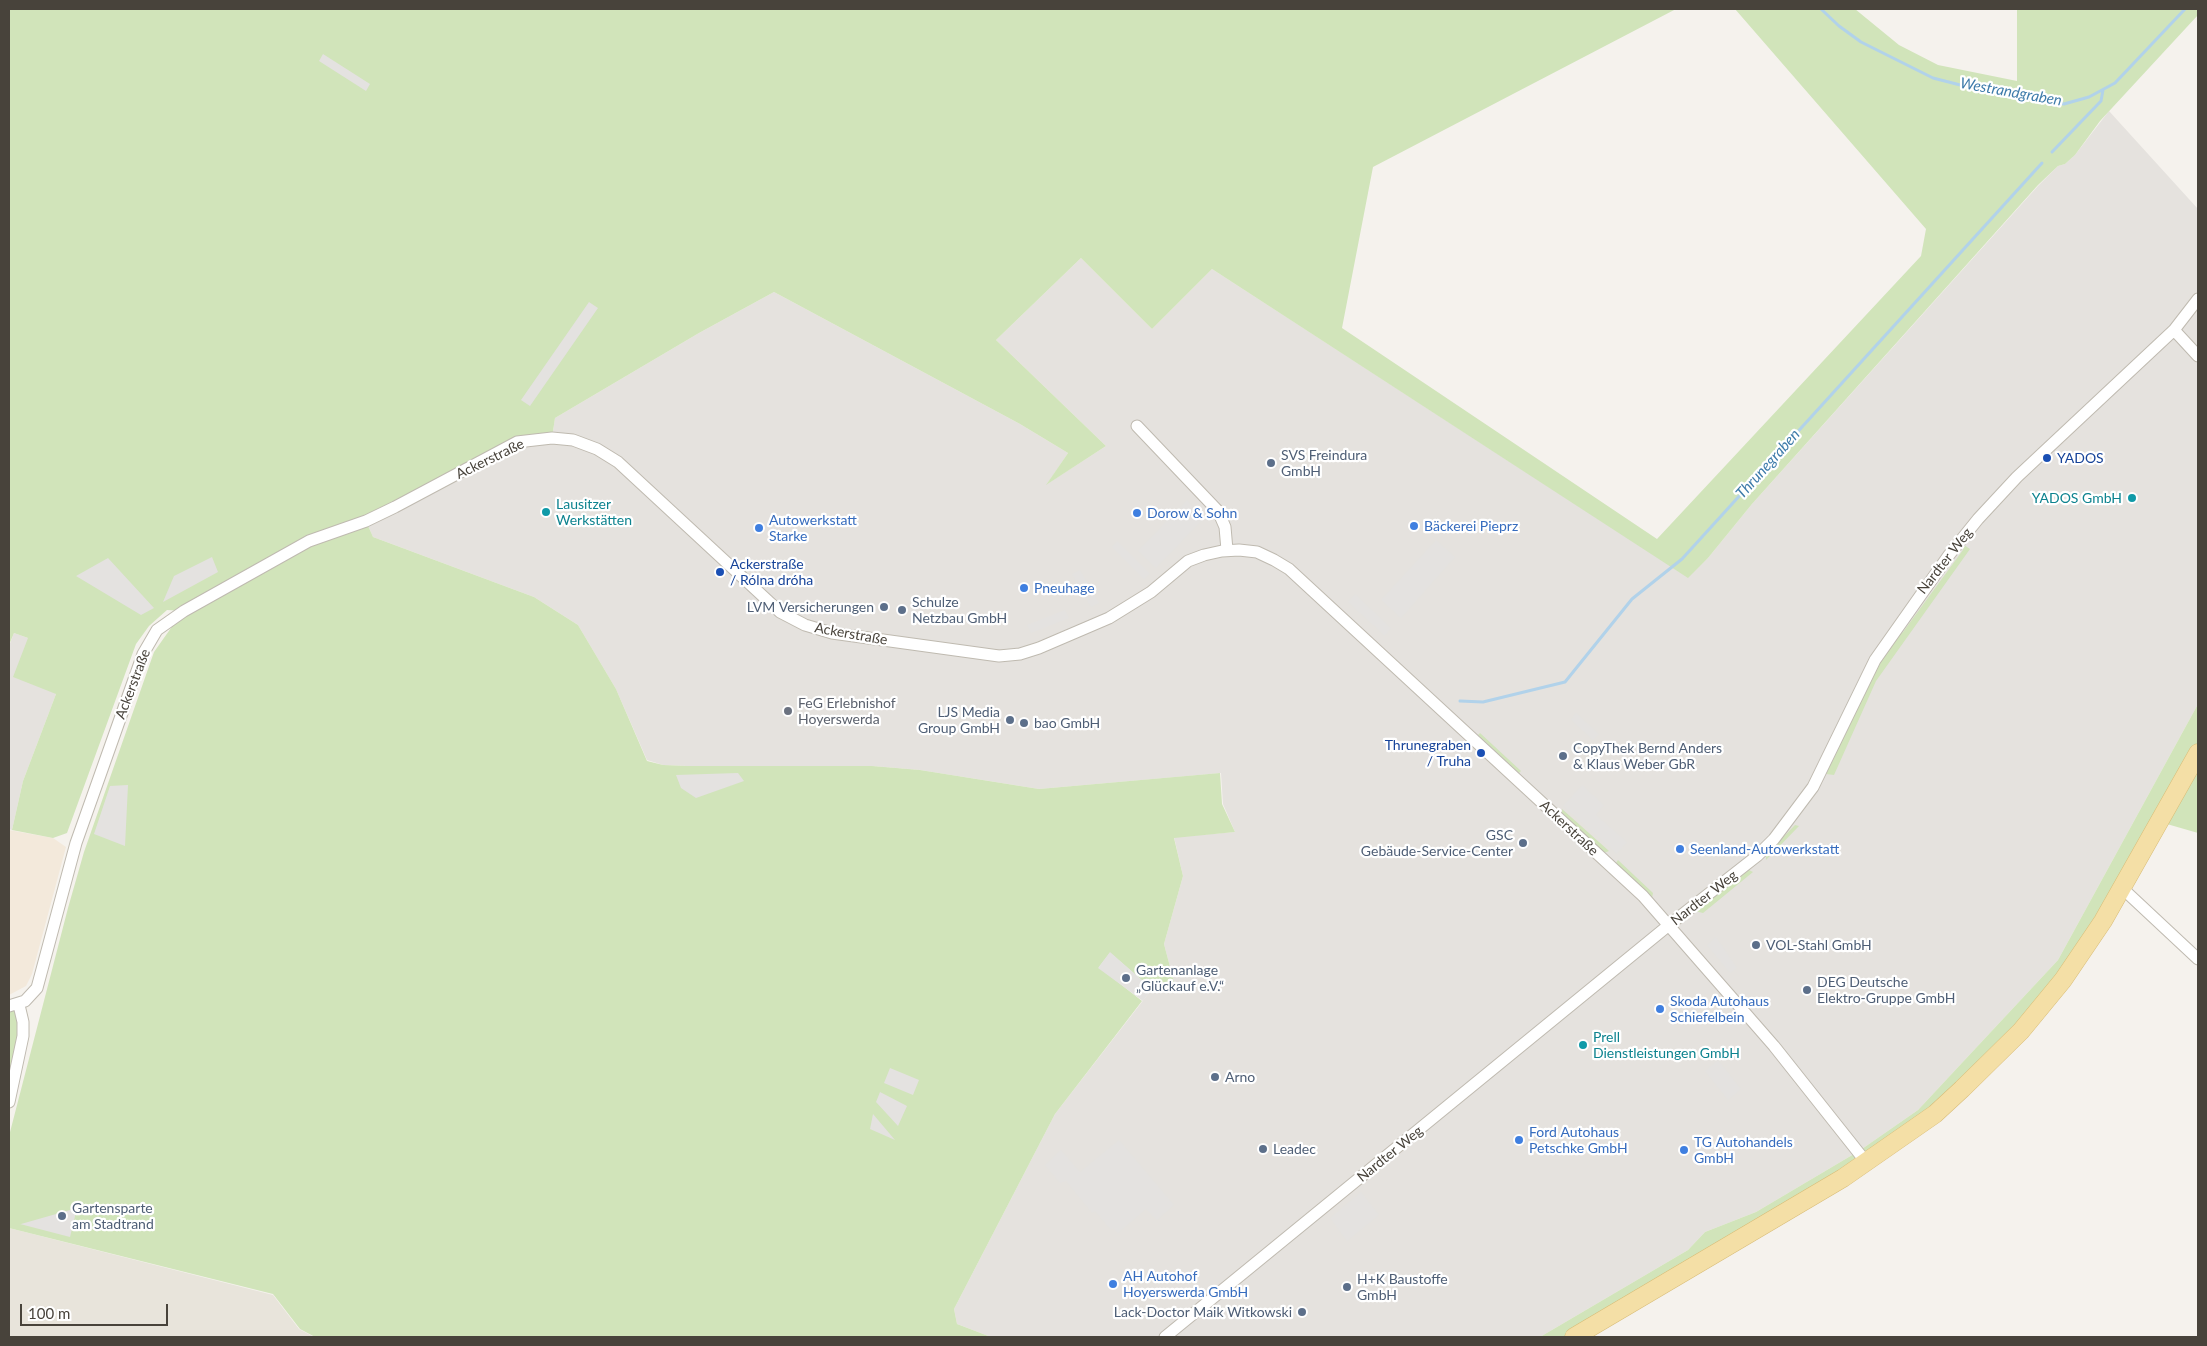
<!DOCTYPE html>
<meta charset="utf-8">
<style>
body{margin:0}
#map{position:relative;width:2207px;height:1346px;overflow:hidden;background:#f5f2ed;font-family:Lato,sans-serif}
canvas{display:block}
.frame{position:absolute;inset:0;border:10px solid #48433b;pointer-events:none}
.scale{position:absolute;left:20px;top:1304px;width:148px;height:22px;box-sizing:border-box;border:2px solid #48433b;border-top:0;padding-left:6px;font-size:15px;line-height:18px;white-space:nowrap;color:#48433b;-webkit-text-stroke:4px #fff;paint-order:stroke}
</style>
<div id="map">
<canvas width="2207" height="1346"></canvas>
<div class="frame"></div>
<div class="scale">100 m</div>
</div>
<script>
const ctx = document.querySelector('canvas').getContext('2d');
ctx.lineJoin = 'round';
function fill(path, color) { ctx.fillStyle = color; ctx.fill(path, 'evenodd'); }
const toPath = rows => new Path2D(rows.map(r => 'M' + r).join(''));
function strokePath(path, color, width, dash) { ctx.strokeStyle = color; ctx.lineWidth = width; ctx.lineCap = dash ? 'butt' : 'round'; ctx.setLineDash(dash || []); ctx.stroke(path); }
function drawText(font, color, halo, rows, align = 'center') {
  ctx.font = font + ' Lato,sans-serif'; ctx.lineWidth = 4.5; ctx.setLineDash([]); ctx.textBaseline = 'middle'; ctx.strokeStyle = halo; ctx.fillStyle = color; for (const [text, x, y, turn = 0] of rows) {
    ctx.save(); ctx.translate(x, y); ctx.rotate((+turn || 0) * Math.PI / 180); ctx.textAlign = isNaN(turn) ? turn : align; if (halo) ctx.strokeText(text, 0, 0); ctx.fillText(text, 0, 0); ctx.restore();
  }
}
const residential = toPath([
 [9,1228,273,1295,299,1329,314,1337,9,1337]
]);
const commercial = toPath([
 [9,830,53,838,66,847,32,974,26,986,9,995]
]);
const industrial = toPath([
 [2109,111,2198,209,2198,704,2058,960,1918,1110,1859,1151,1756,1212,1705,1232,1688,1250,1540,1337,991,1337,957,1324,954,1309,1055,1114,1152,989,1157,993,1174,982,1164,944,1183,876,1174,837,1235,832,1223,804,1221,773,1039,789,920,770,872,766,687,766,663,765,647,760,616,689,578,625,534,597,373,537,366,521,517,442,552,438,555,418,699,333,774,292,1020,424,1068,453,1047,484,1106,446,996,340,1081,258,1152,329,1212,269,1688,577,1708,558,1752,504,2038,186,2058,166,2065,164,2075,155],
 [14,633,28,638,56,694,23,781,12,830,9,829,9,646]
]);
const green = toPath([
 [9,9,1676,9,1373,167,1342,328,1657,539,1921,256,1926,229,1735,9,1855,9,1899,45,1938,65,2017,81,2017,9,2198,9,2198,15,2100,121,2075,155,2065,164,2058,166,2038,185,1752,504,1708,558,1688,578,1212,269,1152,329,1081,258,996,340,1106,446,1046,485,1068,453,1020,424,774,292,699,333,555,418,552,438,535,439,366,521,373,537,534,597,578,625,616,689,647,761,663,765,687,766,872,766,920,770,1039,789,1220,773,1222,804,1235,832,1174,838,1183,876,1164,944,1174,982,1157,993,1110,953,1099,967,1142,1001,1055,1114,954,1309,957,1324,991,1337,315,1337,300,1329,273,1294,9,1228,9,1136,68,908,84,852,154,652,183,611,167,610,149,626,136,644,67,833,53,838,12,830,23,781,56,694,13,677,28,638,14,633,9,645],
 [1964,545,1970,549,1876,681,1834,775,1826,774,1868,683,1896,637,1903,632,1963,550],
 [2198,704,2198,753,2191,767,2198,773,2198,833,2160,822,2063,980,1935,1113,1573,1337,1540,1337,1688,1250,1705,1232,1756,1212,1859,1151,1918,1110,2058,960],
 [1480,733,1521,771,1519,773,1478,735],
 [1562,809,1609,851,1604,853,1562,814],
 [1795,825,1799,826,1766,860,1766,855],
 [1618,860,1653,893,1652,898,1616,863],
 [1749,870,1753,872,1703,913,1695,911,1730,881,1734,882],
 [18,1005,23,1023,9,1101,9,1006]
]);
const parking = toPath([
 [323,54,370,84,366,91,319,61],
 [589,302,598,308,530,406,521,400],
 [1187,500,1204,518,1156,568,1138,551],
 [1436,540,1455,557,1401,618,1381,600],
 [1117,541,1150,574,1144,579,1112,547],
 [212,557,218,572,163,602,174,576],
 [108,558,154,608,141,615,76,576],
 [1080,570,1099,603,1091,607,1072,574],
 [1355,594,1391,628,1385,636,1348,602],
 [1065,610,1069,618,1031,633,1027,625],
 [1576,713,1599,734,1593,740,1571,720],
 [738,773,744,781,696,798,681,788,676,775],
 [128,785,125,846,94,834,110,786],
 [1582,785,1604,805,1596,815,1627,842,1617,854,1563,806],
 [1716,937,1737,968,1730,973,1707,945],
 [1110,952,1152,989,1143,1001,1098,968],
 [1718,1060,1741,1089,1728,1100,1705,1071],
 [890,1068,919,1080,913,1095,884,1083],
 [880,1092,907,1106,898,1126,876,1102],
 [873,1114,895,1140,870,1129],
 [1119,1140,1174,1205,1157,1220,1146,1209,1118,1233,1113,1228,1111,1230,1095,1211,1092,1213,1066,1181,1060,1183,1045,1165,1061,1150,1080,1172],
 [1361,1192,1379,1215,1347,1241,1330,1218],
 [77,1208,70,1237,20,1224,21,1224]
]);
const stream = toPath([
 [1821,9,1839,26,1861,42,1933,78,1968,87,2064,104,2089,97,2115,83,2185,9],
 [2052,152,2101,101,2103,90],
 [1460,701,1483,702,1565,682,1632,599,1682,559,2042,163]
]);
const street = toPath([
 [2174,330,2198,356],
 [1137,426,1218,511,1225,527,1227,550],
 [2122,888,2198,959],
 [9,1006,25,1001,37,988,76,843,143,654,157,630,184,611,309,541,366,521,395,507,517,442,552,438,573,440,597,449,618,462,780,612,805,625,832,633,999,656,1020,654,1039,648,1109,618,1151,592,1188,561,1204,555,1222,551,1239,550,1257,552,1274,560,1289,569,1643,896,1774,1046,1866,1162],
 [9,1102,23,1036,23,1022,19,1005],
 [1165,1337,1669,925,1757,856,1774,839,1813,787,1875,660,1949,555,1978,519,2017,477,2174,330,2198,299]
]);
const primary = toPath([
 [1574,1337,1843,1178,1935,1114,1962,1089,2021,1031,2063,980,2103,921,2198,753]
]);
const markers = [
 [2047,458,5,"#1a4fb4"],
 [1271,463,5,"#5c6f8a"],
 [2132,498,5,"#0f9aa8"],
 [546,512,5,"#0f9aa8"],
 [1137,513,5,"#3f7fe0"],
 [1414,526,5,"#3f7fe0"],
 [759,528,5,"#3f7fe0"],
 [720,572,5,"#1a4fb4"],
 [1024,588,5,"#3f7fe0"],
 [884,607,5,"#5c6f8a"],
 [902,610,5,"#5c6f8a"],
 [788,711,5,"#6b7280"],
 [1010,720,5,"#5c6f8a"],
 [1024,723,5,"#5c6f8a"],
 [1481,753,5,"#1a4fb4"],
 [1563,756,5,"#5c6f8a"],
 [1523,843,5,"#5c6f8a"],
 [1680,849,5,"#3f7fe0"],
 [1756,945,5,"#5c6f8a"],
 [1126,978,5,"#5c6f8a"],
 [1807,990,5,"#5c6f8a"],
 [1660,1009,5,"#3f7fe0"],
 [1583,1045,5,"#0f9aa8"],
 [1215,1077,5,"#5c6f8a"],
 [1519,1140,5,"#3f7fe0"],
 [1263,1149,5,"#5c6f8a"],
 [1684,1150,5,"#3f7fe0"],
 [62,1216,5,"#5c6f8a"],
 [1113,1284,5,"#3f7fe0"],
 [1347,1287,5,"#5c6f8a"],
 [1302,1312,5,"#5c6f8a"]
];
const serviceNames = [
 ["SVS Freindura",1281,455],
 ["GmbH",1281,471],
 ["Schulze",912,602],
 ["Netzbau GmbH",912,618],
 ["LVM Versicherungen",874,607,"right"],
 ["LJS Media",1000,712,"right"],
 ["Group GmbH",1000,728,"right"],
 ["bao GmbH",1034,723],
 ["CopyThek Bernd Anders",1573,748],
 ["& Klaus Weber GbR",1573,764],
 ["GSC",1513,835,"right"],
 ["Gebäude-Service-Center",1513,851,"right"],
 ["VOL-Stahl GmbH",1766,945],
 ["Gartenanlage",1136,970],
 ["„Glückauf e.V.“",1136,986],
 ["DEG Deutsche",1817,982],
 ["Elektro-Gruppe GmbH",1817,998],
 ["Arno",1225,1077],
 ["Leadec",1273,1149],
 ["Gartensparte",72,1208],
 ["am Stadtrand",72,1224],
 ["H+K Baustoffe",1357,1279],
 ["GmbH",1357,1295],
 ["Lack-Doctor Maik Witkowski",1292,1312,"right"]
];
const transitNames = [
 ["YADOS",2057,458],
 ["Ackerstraße",730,564],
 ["/ Rólna dróha",730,580],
 ["Thrunegraben",1471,745,"right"],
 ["/ Truha",1471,761,"right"]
];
const streetNames = [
 ["Ackerstraße",490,459,-26],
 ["Nardter Weg",1945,561,-52],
 ["Ackerstraße",851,634,10],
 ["Ackerstraße",133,684,-69],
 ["Ackerstraße",1569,828,43],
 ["Nardter Weg",1704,898,-38],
 ["Nardter Weg",1390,1154,-39]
];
const cultureNames = [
 ["YADOS GmbH",2122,498,"right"],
 ["Lausitzer",556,504],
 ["Werkstätten",556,520],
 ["Prell",1593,1037],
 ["Dienstleistungen GmbH",1593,1053]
];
const shopNames = [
 ["Dorow & Sohn",1147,513],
 ["Autowerkstatt",769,520],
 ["Starke",769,536],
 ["Bäckerei Pieprz",1424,526],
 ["Pneuhage",1034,588],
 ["Seenland-Autowerkstatt",1690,849],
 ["Skoda Autohaus",1670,1001],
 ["Schiefelbein",1670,1017],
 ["Ford Autohaus",1529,1132],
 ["Petschke GmbH",1529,1148],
 ["TG Autohandels",1694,1142],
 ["GmbH",1694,1158],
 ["AH Autohof",1123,1276],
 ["Hoyerswerda GmbH",1123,1292]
];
const worshipNames = [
 ["FeG Erlebnishof",798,703],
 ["Hoyerswerda",798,719]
];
const waterNames = [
 ["Westrandgraben",2011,92,10],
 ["Thrunegraben",1768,464,-48]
];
fill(residential, '#e8e4db');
fill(commercial, '#f3e9db');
fill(industrial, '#e5e2de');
fill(green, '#d1e4ba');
fill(parking, '#e4e2e0');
strokePath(stream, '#b1d2ea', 3);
strokePath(street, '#bfbab0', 13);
strokePath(primary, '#d8bc77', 19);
strokePath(street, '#fff', 11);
strokePath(primary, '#f4dfa6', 18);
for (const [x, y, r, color] of markers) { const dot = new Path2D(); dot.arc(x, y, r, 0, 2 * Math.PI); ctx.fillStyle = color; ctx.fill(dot); strokePath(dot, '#fff', 2); }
drawText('14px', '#4e5e75', '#fff', serviceNames, 'left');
drawText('14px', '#164399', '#fff', transitNames, 'left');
drawText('14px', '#48433b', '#fff', streetNames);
drawText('14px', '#0d838f', '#fff', cultureNames, 'left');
drawText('14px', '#366cbe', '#fff', shopNames, 'left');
drawText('14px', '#5b616d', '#fff', worshipNames, 'left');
drawText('italic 15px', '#3e7baa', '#fff', waterNames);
</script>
